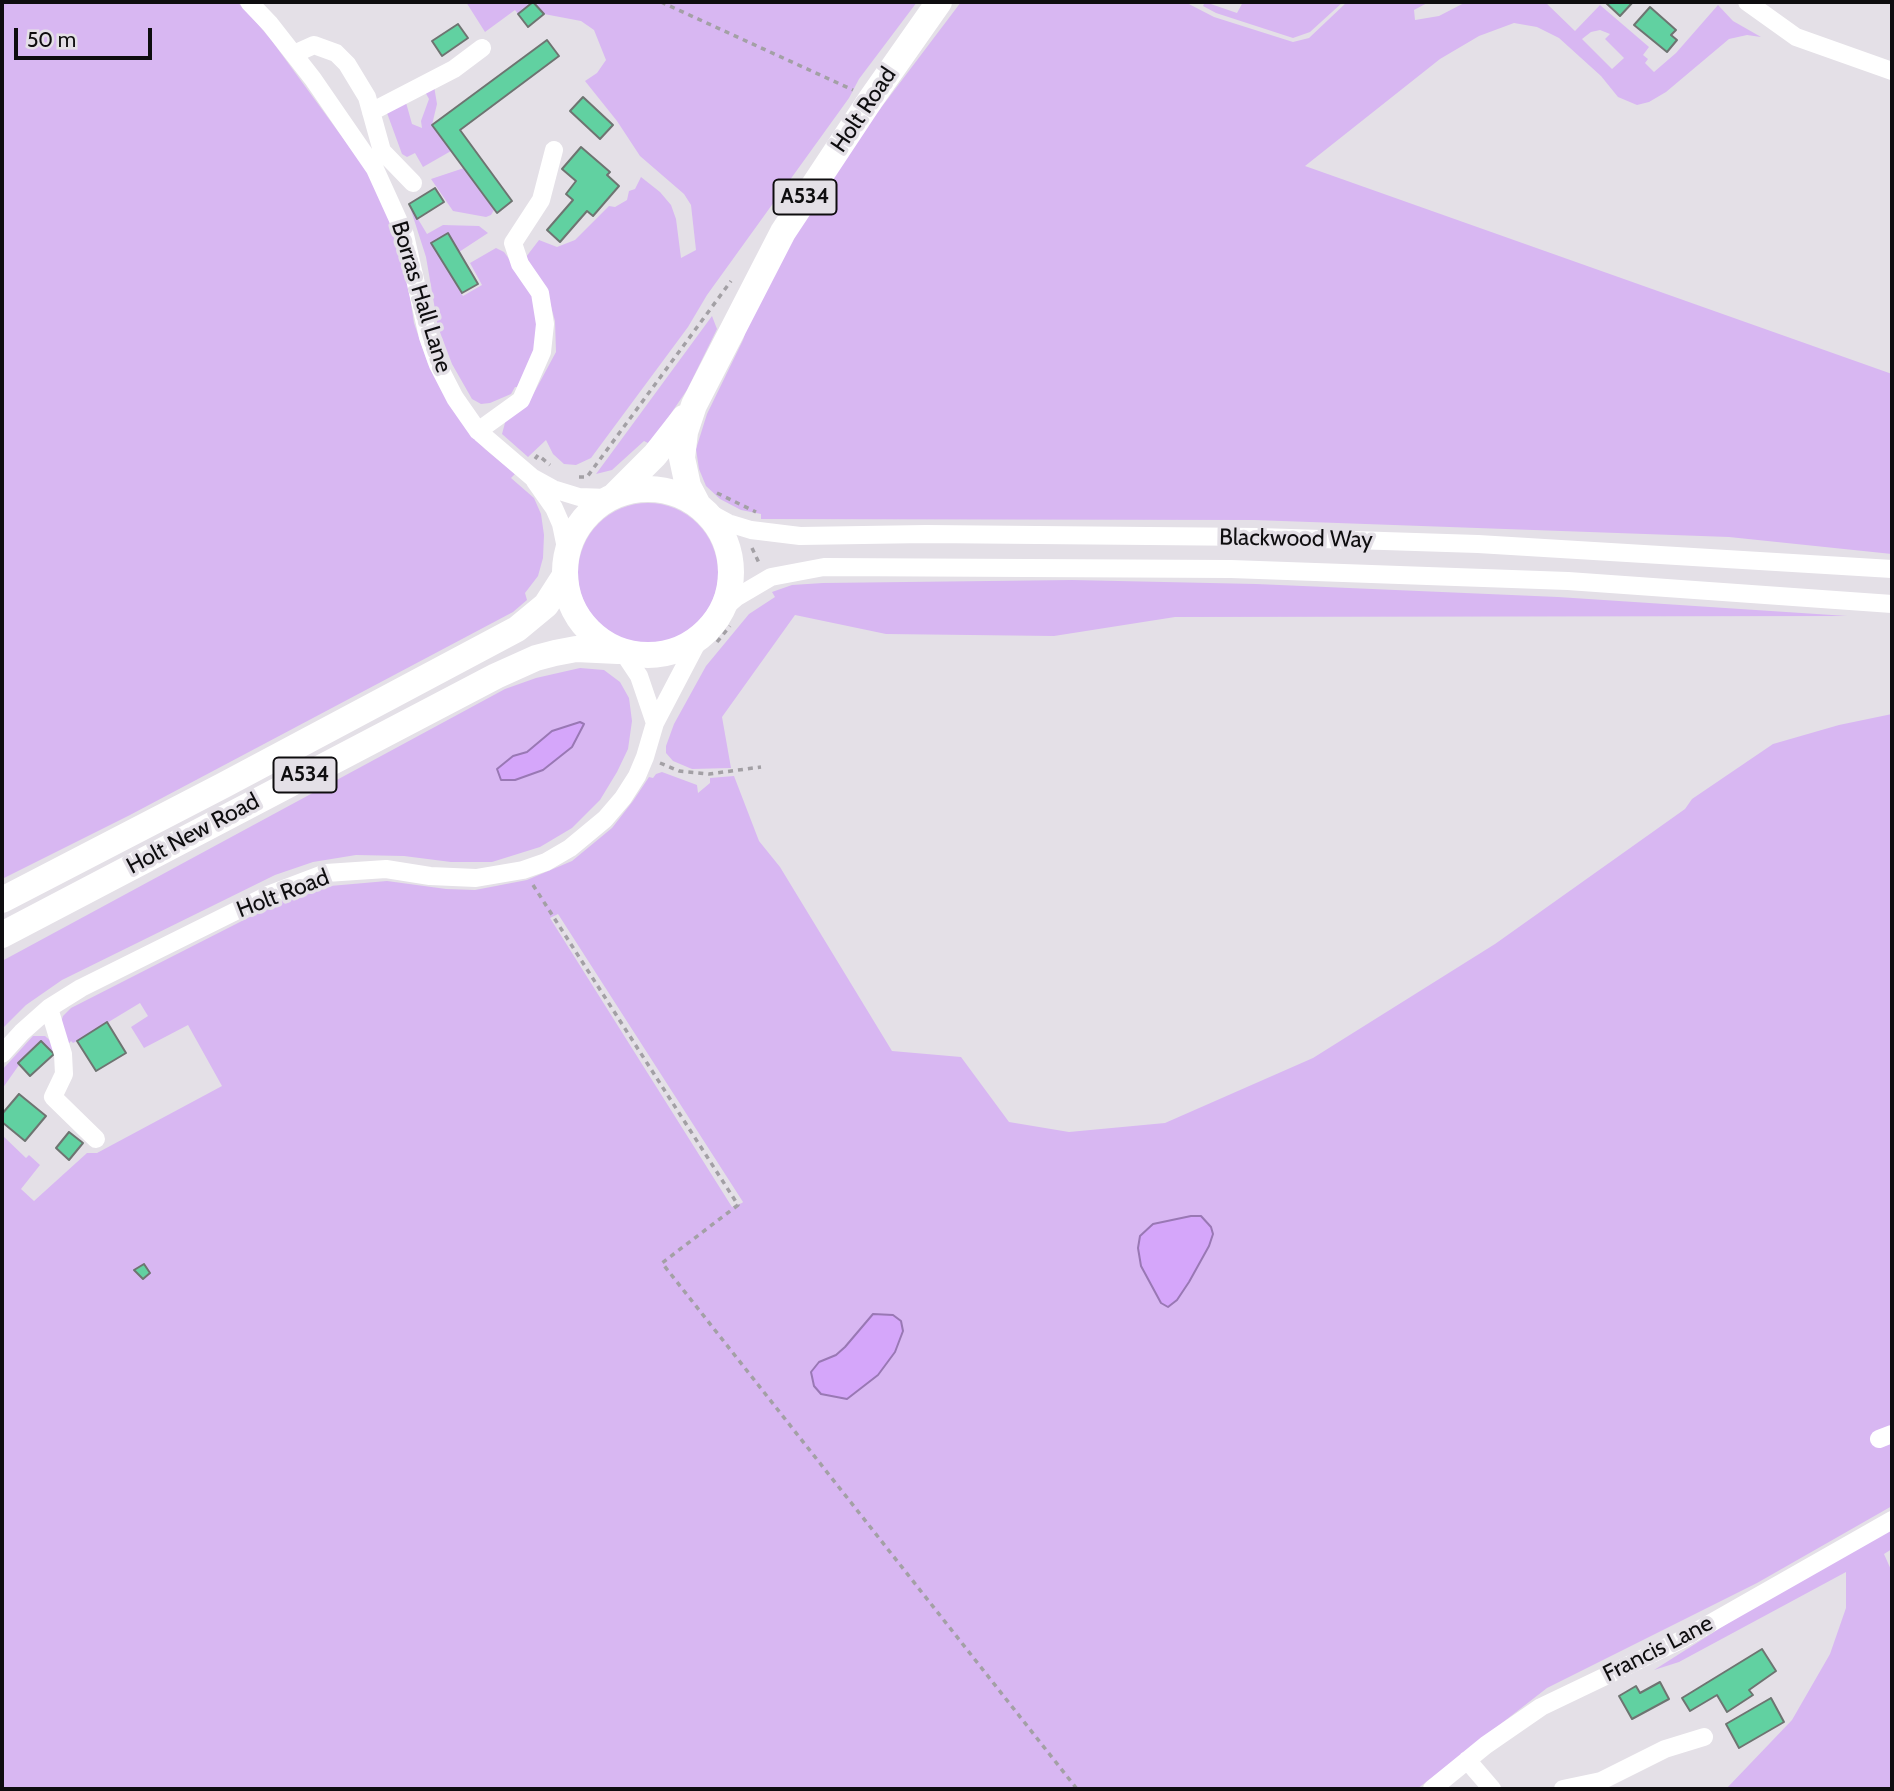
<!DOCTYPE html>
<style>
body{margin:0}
#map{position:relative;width:1894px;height:1791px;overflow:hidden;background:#e4e0e7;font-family:Cabin,sans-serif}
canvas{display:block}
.frame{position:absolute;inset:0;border:4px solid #0e0d0f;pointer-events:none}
.scale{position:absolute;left:14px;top:28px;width:138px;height:32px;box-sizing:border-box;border:4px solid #0e0d0f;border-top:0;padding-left:9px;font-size:21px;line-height:24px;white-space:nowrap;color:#0e0d0f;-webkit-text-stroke:5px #e4e0e7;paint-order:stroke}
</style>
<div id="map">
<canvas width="1894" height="1791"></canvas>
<div class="frame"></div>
<div class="scale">50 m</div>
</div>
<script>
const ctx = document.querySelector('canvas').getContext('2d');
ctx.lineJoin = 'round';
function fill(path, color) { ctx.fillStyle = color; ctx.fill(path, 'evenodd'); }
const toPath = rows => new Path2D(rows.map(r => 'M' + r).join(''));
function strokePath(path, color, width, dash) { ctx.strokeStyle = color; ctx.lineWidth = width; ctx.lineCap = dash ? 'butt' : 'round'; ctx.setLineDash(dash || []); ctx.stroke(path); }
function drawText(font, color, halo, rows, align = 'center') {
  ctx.font = font + ' Cabin,sans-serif'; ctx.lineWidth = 7; ctx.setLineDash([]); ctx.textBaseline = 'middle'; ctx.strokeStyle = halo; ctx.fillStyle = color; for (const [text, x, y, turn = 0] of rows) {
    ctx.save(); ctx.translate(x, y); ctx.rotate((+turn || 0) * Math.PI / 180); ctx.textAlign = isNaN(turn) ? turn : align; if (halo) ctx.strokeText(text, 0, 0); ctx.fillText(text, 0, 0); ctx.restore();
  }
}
const green = toPath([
 [2,2,237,2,247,11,272,41,367,171,401,238,414,323,428,364,445,396,464,425,485,449,515,474,511,478,534,498,541,514,544,535,543,558,538,576,525,593,527,600,513,612,130,815,2,879],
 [466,2,533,2,518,14,515,10,485,32],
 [534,2,917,2,859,79,849,98,707,295,688,327,591,458,576,465,564,464,553,454,546,440,528,457,502,434,506,419,528,404,556,352,555,321,547,292,526,257,539,240,557,247,575,240,609,206,615,207,627,200,629,191,635,189,641,177,660,192,671,205,676,219,681,258,696,250,691,205,684,194,640,156,617,121,585,81,597,73,606,60,594,30,581,21,544,14],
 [961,2,1185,2,1214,17,1293,42,1309,38,1347,2,1429,2,1414,10,1415,20,1439,16,1466,2,1545,2,1575,31,1600,5,1649,47,1643,55,1648,59,1645,63,1654,72,1676,53,1718,5,1733,21,1761,37,1747,35,1729,39,1666,92,1649,102,1637,105,1618,97,1601,76,1559,38,1537,27,1514,23,1479,36,1440,59,1305,166,1892,374,1892,554,1729,537,1254,520,761,519,761,514,741,510,720,499,706,486,699,469,696,449,707,414,743,340,745,334,743,326,798,222,871,121],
 [1600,30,1610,34,1605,39,1624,58,1612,69,1582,39,1591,32],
 [1205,2,1237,13,1243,2,1343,2,1310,32,1293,38,1216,13,1203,6],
 [434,86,437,104,432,125,451,151,423,167,415,153,407,157,402,154,387,113,405,99,412,124,422,128,421,121,429,99,424,90],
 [464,168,494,210,491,215,486,217,453,211,431,179],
 [409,204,427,234,443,225,479,226,488,233,459,252,432,243,463,296,482,285,470,263,496,248,504,252,532,290,542,338,520,387,515,387,511,394,490,403,481,404,472,399,452,364,438,327,426,257],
 [712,316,717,329,687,390,650,444,644,441,612,470,596,474],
 '578 573a70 70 0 1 1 140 0a70 70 0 1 1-140 0Z',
 [1072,580,1256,584,1558,597,1847,616,1175,617,1054,636,886,634,795,615,722,717,731,768,692,769,673,761,666,753,666,746,674,724,706,666,749,614,775,597,772,592,792,585,823,583],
 [580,668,604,670,620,682,629,698,632,721,628,749,617,772,600,800,572,828,540,847,492,862,451,862,404,856,356,855,313,862,275,875,62,980,26,1005,2,1029,2,961,505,689,536,678],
 [1892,714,1892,1506,1757,1583,1547,1688,1417,1789,2,1789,2,1135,26,1158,29,1155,40,1165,21,1189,34,1201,87,1153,97,1153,222,1086,188,1025,144,1048,131,1027,148,1016,140,1003,77,1041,73,1043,71,1041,66,1047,60,1025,63,1016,71,1008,289,897,330,886,387,881,446,889,475,890,527,880,572,861,612,828,633,801,649,777,653,778,656,774,662,772,697,785,698,793,710,783,710,778,734,776,759,841,780,867,892,1051,961,1057,1009,1122,1069,1132,1165,1123,1313,1058,1495,944,1685,809,1692,799,1773,744,1839,725],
 [558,914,743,1202,742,1203,732,1207,550,918],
 [33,1036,45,1036,53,1043,55,1053,54,1054,40,1041,18,1063,19,1065,2,1089,2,1070],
 [1892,1528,1892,1549,1884,1554,1892,1572,1892,1789,1726,1789,1792,1720,1830,1654,1846,1608,1846,1572,1679,1662,1654,1670,1755,1606]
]);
const water = toPath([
 [580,722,584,724,572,747,543,770,515,780,501,780,497,769,513,756,527,752,552,731,580,722],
 [1191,1216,1201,1216,1211,1227,1213,1234,1209,1246,1189,1282,1177,1300,1168,1307,1161,1303,1141,1266,1138,1248,1140,1236,1153,1224,1191,1216],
 [873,1314,893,1315,901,1321,903,1331,895,1352,878,1375,847,1399,821,1394,814,1386,811,1372,819,1362,836,1355,845,1347,873,1314]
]);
const building = toPath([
 [533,2,544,14,528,27,518,14,533,2],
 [1605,2,1633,2,1620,16,1605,2],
 [1650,7,1676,30,1671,35,1677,40,1667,52,1634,25,1650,7],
 [458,24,468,38,442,56,432,41,458,24],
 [547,40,559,56,460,130,512,201,497,213,432,125,547,40],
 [583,97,613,125,600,139,570,111,583,97],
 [581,147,610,172,607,175,619,186,593,216,587,211,560,242,547,230,573,200,566,194,576,181,562,169,581,147],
 [435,188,444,202,417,219,409,204,435,188],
 [448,233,478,284,462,293,431,243,448,233],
 [107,1022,126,1053,96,1071,77,1041,107,1022],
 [41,1041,54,1054,30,1076,18,1063,41,1041],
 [19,1094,46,1116,25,1141,2,1122,2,1114,19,1094],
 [69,1132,83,1143,69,1160,56,1148,69,1132],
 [144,1264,150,1273,143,1279,134,1270,144,1264],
 [1762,1649,1776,1671,1749,1690,1753,1695,1727,1712,1717,1695,1690,1711,1682,1698,1762,1649],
 [1660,1682,1669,1699,1632,1719,1619,1696,1636,1686,1640,1693,1660,1682],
 [1771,1698,1784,1722,1739,1748,1726,1724,1771,1698]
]);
const path = toPath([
 [661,2,853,90],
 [535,459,538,455,550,465],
 [579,477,587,477,731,281],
 [717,493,756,512],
 [752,548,759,563],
 [717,642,730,626],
 [660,763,679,771,709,774,761,767],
 [533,885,738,1205,662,1263,1077,1789]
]);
const minor = toPath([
 [249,2,270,24,313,79,375,169,405,235,428,337,438,365,455,398,478,431,533,478,553,489,579,497,608,498],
 [1747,2,1796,37,1892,71],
 [294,54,314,45,336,53,347,64,367,97,382,151,413,183],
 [371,112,454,69,482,48],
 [478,431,521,400,542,352,545,324,540,293,520,264,513,243,541,200,554,150],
 [535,481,554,508,561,524,567,553],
 [704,510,728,523,751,530,800,536,926,534,1259,537,1478,544,1892,569],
 [723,609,737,597,771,577,824,567,1231,569,1568,581,1892,604],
 [623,652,639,676,655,723],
 [49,1008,63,1054,64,1074,53,1097,96,1139],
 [2,1054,22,1032,49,1008,81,988,268,895,326,873,386,869,430,876,476,878,523,870,546,862,570,848,605,819,623,798,637,776,645,757,655,723,699,639],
 [1879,1439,1892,1434],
 [1467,1760,1492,1789],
 [1432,1789,1486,1745,1541,1707,1681,1640,1892,1520],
 [1563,1789,1601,1781,1665,1749,1704,1737]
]);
const highway = toPath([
 '565 572a83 83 0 1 1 166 0a83 83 0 1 1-166 0Z',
 [615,495,655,455,684,418],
 [698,505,688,486,682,458,685,432,694,405,783,232,871,99,939,2],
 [2,900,224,785,517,629,546,605,564,577],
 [2,935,496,676,536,658,555,653,576,649,618,651]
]);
const shields = [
 [805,197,63],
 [305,775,63]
];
const shieldNames = [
 ["A534",805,197],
 ["A534",305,775]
];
const streetNames = [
 ["Holt Road",864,110,-56],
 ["Borras Hall Lane",421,297,73],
 ["Blackwood Way",1296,539,1],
 ["Holt New Road",193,834,-28],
 ["Holt Road",283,894,-21],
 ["Francis Lane",1658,1649,-27]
];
fill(green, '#d8b7f2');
fill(water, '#d5a6fa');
strokePath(water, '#9978b4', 2);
fill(building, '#61d1a1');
strokePath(building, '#6e7471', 2);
strokePath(path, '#a3a0a5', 3.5, [5, 5]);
strokePath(minor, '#fff', 18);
strokePath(highway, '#fff', 26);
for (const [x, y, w] of shields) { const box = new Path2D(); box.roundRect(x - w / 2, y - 17.5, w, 35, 5); ctx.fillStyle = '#e4e0e7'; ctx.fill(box); strokePath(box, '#0e0d0f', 2); }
drawText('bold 21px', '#0e0d0f', null, shieldNames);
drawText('23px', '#0e0d0f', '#e4e0e7', streetNames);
</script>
